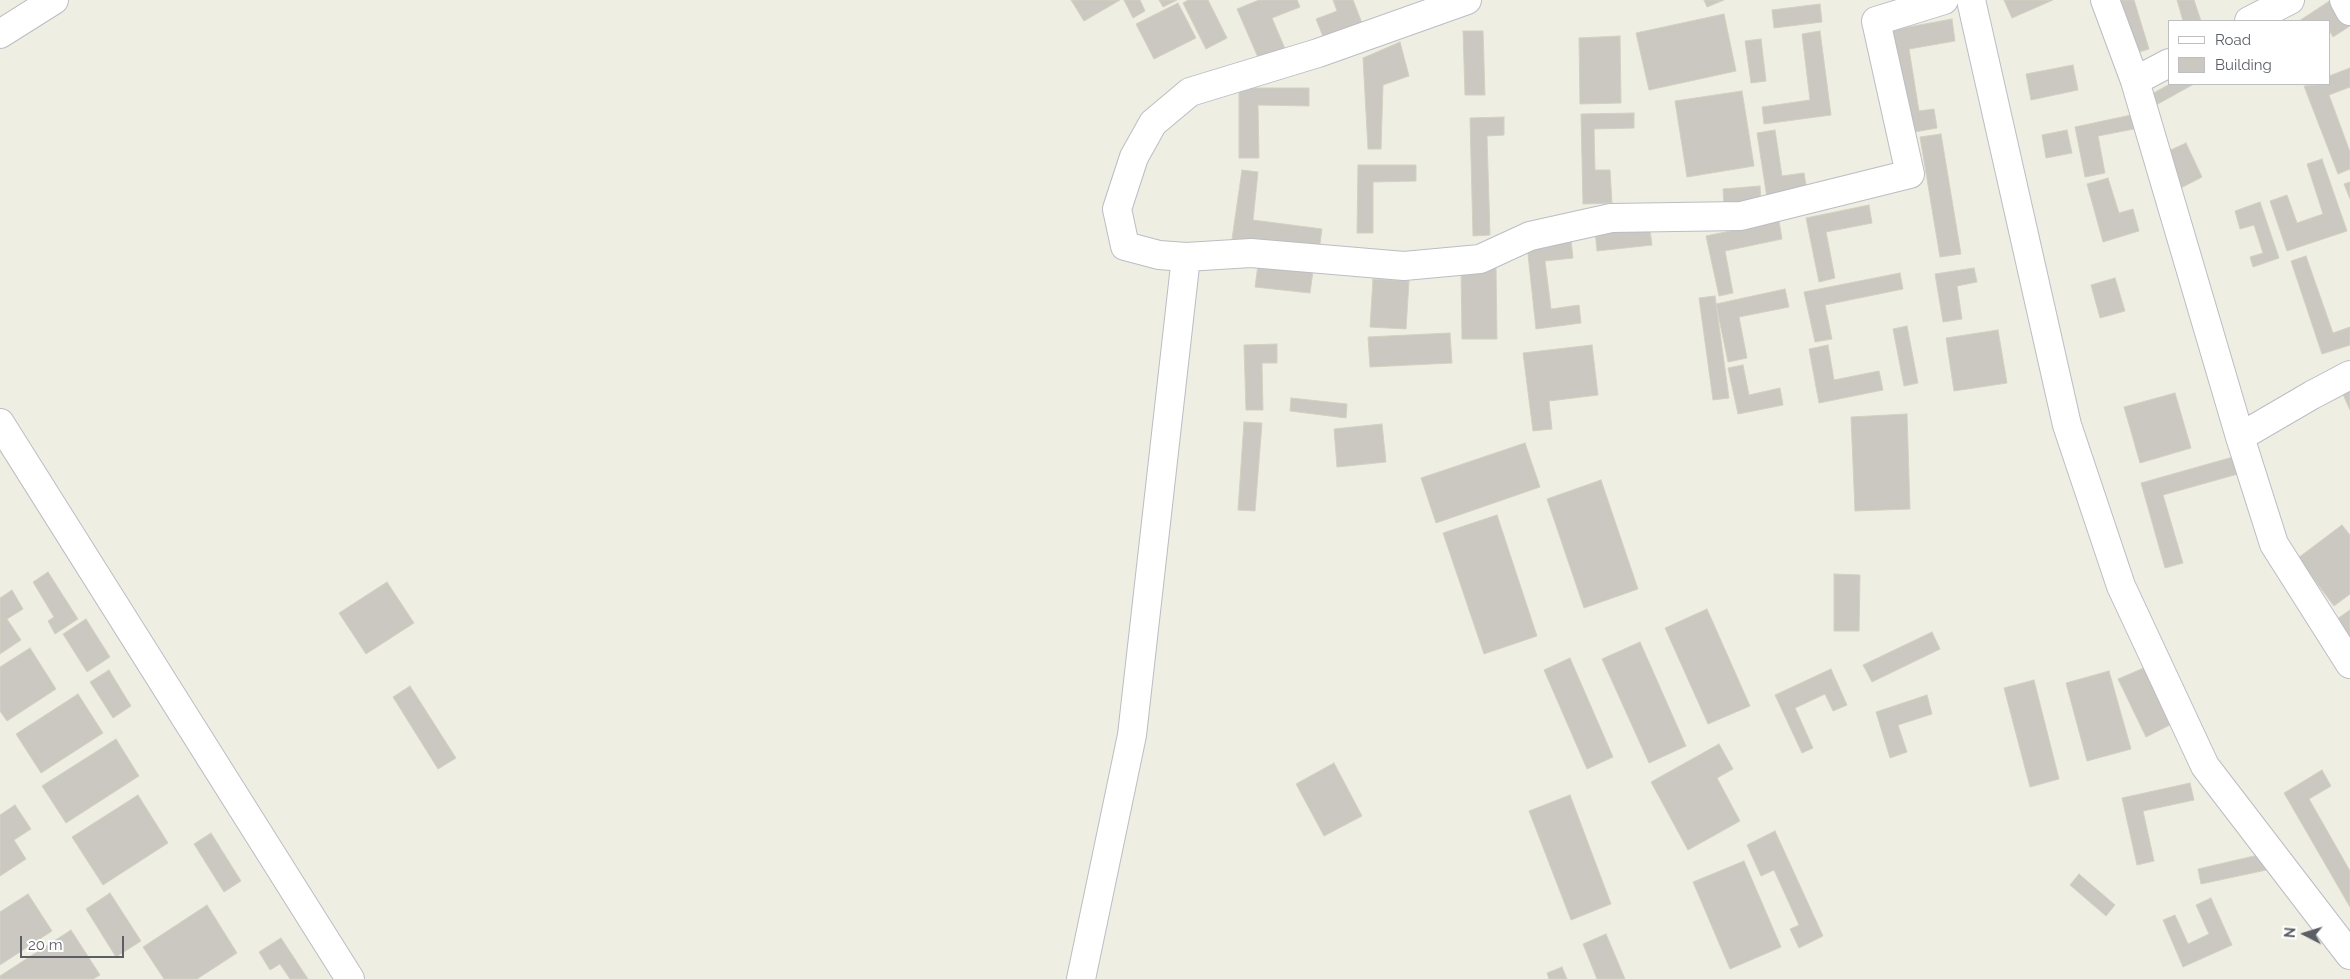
<!DOCTYPE html>
<style>
body{margin:0}
#map{position:relative;width:2350px;height:979px;overflow:hidden;background:#efeee3;font-family:Raleway,sans-serif}
canvas{display:block}
.legend{position:absolute;left:2168px;top:20px;width:162px;height:65px;box-sizing:border-box;background:#fff;border:1px solid #bdbfc1;margin:0;padding:6px 9px;list-style:none;font-size:15px;color:#5b5f65}
.legend li{display:flex;align-items:center;gap:10px;height:25px}
.legend b{width:25px;border:1px solid #bdbfc1}
.north{position:absolute;left:2280px;top:909px;width:50px;height:50px;-webkit-text-stroke:4px #fff;paint-order:stroke;rotate:275deg;font-size:14px;font-weight:700;line-height:20px;text-align:center;color:#5b5f65}
.north::after{content:'';display:block;margin:auto;width:18px;height:22px;background:#5b5f65;clip-path:polygon(50% 0,100% 100%,50% 72%,0 100%)}
.scale{position:absolute;left:20px;top:936px;width:104px;height:22px;box-sizing:border-box;border:2px solid #5b5f65;border-top:0;padding-left:6px;font-size:15px;line-height:18px;white-space:nowrap;color:#5b5f65;-webkit-text-stroke:4px #fff;paint-order:stroke}
</style>
<div id="map">
<canvas width="2350" height="979"></canvas>
<ul class="legend">
<li><b style="height:6px;background:#fff"></b>Road</li>
<li><b style="height:14px;background:#cac8c0"></b>Building</li>
</ul>
<div class="north">N</div>
<div class="scale">20 m</div>
</div>
<script>
const ctx = document.querySelector('canvas').getContext('2d');
ctx.lineJoin = 'round';
function fill(path, color) { ctx.fillStyle = color; ctx.fill(path, 'evenodd'); }
const toPath = rows => new Path2D(rows.map(r => 'M' + r).join(''));
function strokePath(path, color, width, dash) { ctx.strokeStyle = color; ctx.lineWidth = width; ctx.lineCap = dash ? 'butt' : 'round'; ctx.setLineDash(dash || []); ctx.stroke(path); }
const building = toPath([
 [1071,0,1120,0,1084,21,1071,0],
 [1124,0,1140,0,1145,11,1133,18,1124,0],
 [1159,0,1177,0,1163,7,1159,0],
 [1188,0,1208,0,1227,38,1206,49,1183,3,1188,0],
 [1259,0,1297,0,1300,7,1272,18,1286,51,1260,62,1237,9,1259,0],
 [1333,0,1353,0,1362,23,1324,39,1316,19,1337,11,1333,0],
 [1704,0,1724,0,1707,7,1704,0],
 [2004,0,2053,0,2012,18,2004,0],
 [2120,0,2134,0,2149,49,2136,53,2120,0],
 [2177,0,2194,0,2201,21,2183,21,2177,0],
 [2331,0,2350,26,2333,37,2329,30,2329,21,2299,21,2331,0],
 [1178,3,1196,38,1154,59,1136,24,1178,3],
 [1820,4,1822,22,1774,28,1772,10,1820,4],
 [1724,14,1736,71,1649,90,1636,33,1724,14],
 [1952,19,1955,41,1909,49,1919,111,1934,109,1937,128,1909,133,1892,30,1952,19],
 [1463,31,1483,31,1485,95,1465,95,1463,31],
 [1820,31,1831,115,1764,124,1762,107,1810,100,1802,34,1820,31],
 [1620,36,1621,103,1580,104,1579,38,1620,36],
 [1761,39,1766,81,1751,83,1745,41,1761,39],
 [1400,42,1409,76,1383,85,1381,149,1368,149,1363,58,1400,42],
 [2073,65,2078,90,2031,100,2026,74,2073,65],
 [2350,68,2350,87,2329,95,2350,152,2350,169,2338,174,2304,86,2329,84,2329,76,2350,68],
 [2170,84,2194,84,2156,105,2150,95,2170,84],
 [1239,88,1309,88,1309,106,1258,105,1259,158,1239,158,1239,88],
 [1742,91,1754,166,1687,177,1675,101,1742,91],
 [1634,113,1634,128,1594,129,1595,170,1610,170,1612,203,1583,204,1581,114,1634,113],
 [2131,115,2134,129,2098,136,2105,173,2085,177,2075,127,2131,115],
 [1504,117,1504,135,1487,136,1490,235,1473,236,1470,118,1504,117],
 [1775,130,1782,176,1804,173,1807,191,1767,198,1757,133,1775,130],
 [2067,130,2072,153,2046,158,2042,135,2067,130],
 [1941,134,1961,254,1940,257,1920,137,1941,134],
 [2186,143,2202,177,2179,189,2162,154,2186,143],
 [2322,159,2347,231,2287,251,2270,201,2287,195,2297,223,2323,214,2307,164,2322,159],
 [1358,165,1416,165,1416,181,1373,182,1373,233,1357,233,1358,165],
 [1242,170,1258,172,1253,220,1322,229,1319,251,1232,239,1242,170],
 [2108,178,2119,213,2133,209,2139,231,2103,242,2087,184,2108,178],
 [2350,182,2350,199,2344,184,2350,182],
 [1760,186,1761,203,1724,206,1723,189,1760,186],
 [2260,202,2279,258,2253,267,2250,257,2263,253,2254,225,2240,229,2235,211,2260,202],
 [1869,205,1872,223,1826,232,1835,278,1819,282,1806,218,1869,205],
 [1779,221,1782,239,1725,251,1733,293,1719,296,1706,236,1779,221],
 [1649,223,1652,245,1597,251,1595,230,1649,223],
 [1571,240,1573,258,1545,261,1551,309,1579,305,1581,323,1536,329,1527,245,1571,240],
 [2306,256,2333,333,2350,327,2350,345,2322,354,2291,261,2306,256],
 [1258,265,1313,271,1310,293,1255,287,1258,265],
 [1461,265,1496,265,1497,339,1462,339,1461,265],
 [1974,268,1977,282,1957,286,1962,319,1943,322,1935,274,1974,268],
 [1900,273,1903,289,1825,305,1832,339,1815,342,1804,292,1900,273],
 [2115,278,2125,311,2100,318,2091,285,2115,278],
 [1373,279,1409,281,1406,329,1370,327,1373,279],
 [1785,289,1789,307,1739,317,1747,358,1728,362,1716,304,1785,289],
 [1715,296,1729,398,1713,400,1699,298,1715,296],
 [1907,326,1918,383,1904,386,1893,329,1907,326],
 [1998,330,2007,383,1954,391,1946,338,1998,330],
 [1450,333,1452,363,1370,367,1368,337,1450,333],
 [1277,344,1277,363,1262,363,1263,410,1246,410,1244,345,1277,344],
 [1592,345,1598,395,1549,401,1552,429,1533,431,1523,353,1592,345],
 [1828,345,1834,380,1879,371,1883,390,1819,403,1809,349,1828,345],
 [1743,365,1749,395,1780,388,1783,405,1738,414,1728,368,1743,365],
 [2350,389,2350,410,2342,392,2350,389],
 [2175,393,2191,448,2140,463,2124,407,2175,393],
 [1291,398,1347,404,1346,418,1290,411,1291,398],
 [1907,414,1910,509,1855,511,1851,417,1907,414],
 [1244,422,1262,423,1255,511,1238,510,1244,422],
 [1382,424,1386,462,1337,467,1334,429,1382,424],
 [1525,443,1540,487,1436,523,1421,478,1525,443],
 [2233,457,2238,474,2163,495,2183,563,2165,568,2141,483,2233,457],
 [1601,480,1638,589,1584,608,1547,499,1601,480],
 [1497,515,1537,636,1484,654,1443,533,1497,515],
 [2342,525,2350,535,2350,594,2334,606,2298,558,2342,525],
 [48,572,78,619,55,634,48,621,54,617,33,582,48,572],
 [1834,574,1860,575,1859,631,1834,631,1834,574],
 [387,582,414,623,366,654,339,613,387,582],
 [12,590,23,609,7,619,21,640,0,654,0,598,12,590],
 [1707,609,1750,706,1708,724,1665,628,1707,609],
 [2350,610,2350,637,2337,619,2350,610],
 [86,619,110,657,87,672,63,634,86,619],
 [1932,632,1940,649,1872,682,1863,665,1932,632],
 [1640,642,1686,746,1649,763,1602,659,1640,642],
 [30,648,56,689,7,721,0,711,0,667,30,648],
 [1570,658,1613,757,1587,769,1544,670,1570,658],
 [2146,667,2172,724,2146,737,2118,679,2146,667],
 [1831,669,1847,705,1833,711,1825,694,1795,708,1813,748,1802,753,1775,695,1831,669],
 [109,670,131,706,113,718,90,682,109,670],
 [2109,671,2131,749,2087,761,2066,683,2109,671],
 [2034,680,2059,779,2030,787,2004,688,2034,680],
 [410,686,456,758,438,769,393,697,410,686],
 [78,694,103,733,41,773,16,734,78,694],
 [1927,695,1932,714,1898,725,1907,752,1890,758,1876,712,1927,695],
 [116,739,139,776,66,823,42,786,116,739],
 [1719,744,1733,769,1717,778,1740,821,1688,850,1651,782,1719,744],
 [1334,763,1362,816,1324,836,1296,784,1334,763],
 [2322,770,2331,786,2309,799,2350,871,2350,907,2284,793,2322,770],
 [2190,783,2194,800,2143,811,2154,861,2137,865,2122,798,2190,783],
 [138,795,168,843,103,885,72,837,138,795],
 [1570,795,1611,904,1571,920,1529,811,1570,795],
 [15,805,31,829,14,840,26,859,0,876,0,815,15,805],
 [1775,831,1823,936,1799,948,1790,929,1799,925,1774,870,1761,876,1747,845,1775,831],
 [211,833,241,881,224,892,194,844,211,833],
 [2267,853,2271,869,2201,884,2198,869,2267,853],
 [1744,861,1781,947,1730,969,1693,882,1744,861],
 [2079,874,2115,905,2106,916,2070,885,2079,874],
 [110,893,141,941,116,957,86,909,110,893],
 [28,894,52,931,0,965,0,912,28,894],
 [2211,898,2232,945,2183,967,2163,920,2175,915,2188,944,2209,934,2196,905,2211,898],
 [207,905,237,953,197,979,164,979,143,947,207,905],
 [71,930,100,975,93,979,0,979,0,976,71,930],
 [1606,934,1625,979,1597,979,1583,944,1606,934],
 [281,938,308,979,290,979,280,964,270,970,259,952,281,938],
 [1562,967,1567,979,1549,979,1547,973,1562,967]
]);
const minor = toPath([
 [1467,0,1318,53,1190,92,1153,123,1134,157,1117,209,1125,246,1159,255,1186,257,1251,253,1404,266,1480,259,1530,236,1611,218,1741,216,1910,174,1876,21,1944,0],
 [1971,0,2067,425,2121,586,2205,766,2350,955],
 [2105,0,2135,81,2240,437,2274,544,2350,664],
 [2344,0,2350,11],
 [2249,21,2290,0],
 [0,34,54,0],
 [2135,81,2169,63],
 [0,423,350,979],
 [2240,437,2312,395,2350,375],
 [1081,979,1132,735,1186,257]
]);
fill(building, '#cac8c0');
strokePath(building, '#d4d0c1', 1);
strokePath(minor, '#bbbdc3', 30);
strokePath(minor, '#fff', 28);
</script>
